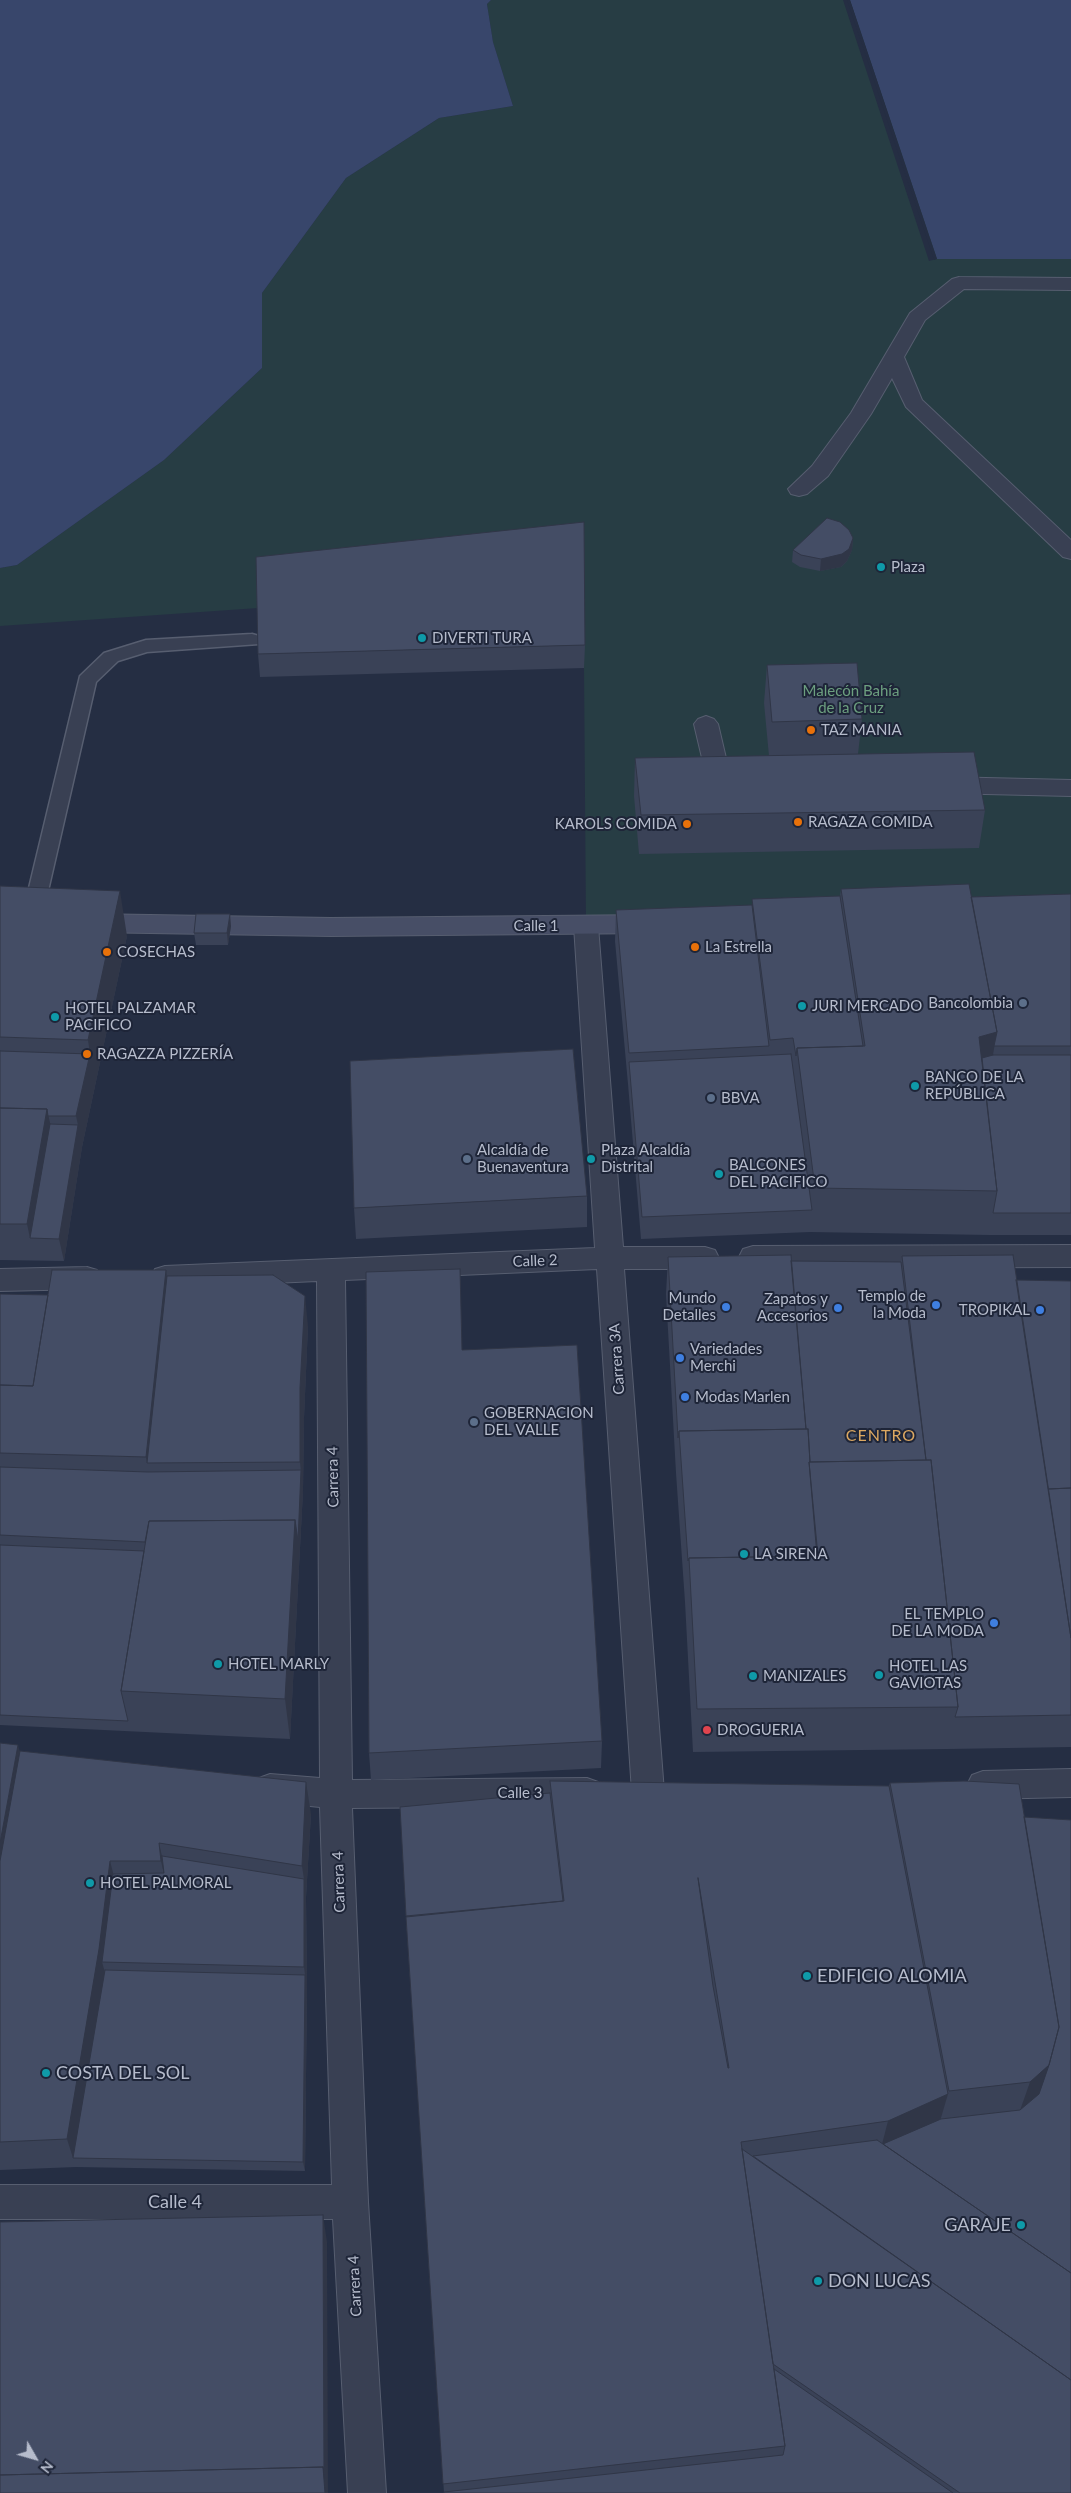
<!DOCTYPE html>
<meta charset="utf-8">
<style>
body{margin:0}
#map{position:relative;width:1071px;height:2493px;overflow:hidden;background:#252e43;font-family:Lato,sans-serif}
canvas{display:block}
.north{position:absolute;left:10px;top:2433px;width:50px;height:50px;-webkit-text-stroke:4px #1e2538;paint-order:stroke;rotate:128deg;font-size:14px;font-weight:700;line-height:20px;text-align:center;color:#b6bccc}
.north::after{content:'';display:block;margin:auto;width:18px;height:22px;background:#b6bccc;clip-path:polygon(50% 0,100% 100%,50% 72%,0 100%)}
</style>
<div id="map">
<canvas width="1071" height="2493"></canvas>
<div class="north">N</div>
</div>
<script>
const ctx = document.querySelector('canvas').getContext('2d');
ctx.lineJoin = 'round';
function fill(path, color) { ctx.fillStyle = color; ctx.fill(path, 'evenodd'); }
const toPath = rows => new Path2D(rows.map(r => 'M' + r).join(''));
function strokePath(path, color, width, dash) { ctx.strokeStyle = color; ctx.lineWidth = width; ctx.lineCap = dash ? 'butt' : 'round'; ctx.setLineDash(dash || []); ctx.stroke(path); }
function drawText(font, color, halo, rows, align = 'center') {
  ctx.font = font + ' Lato,sans-serif'; ctx.lineWidth = 4; ctx.setLineDash([]); ctx.textBaseline = 'middle'; ctx.strokeStyle = halo; ctx.fillStyle = color; for (const [text, x, y, turn = 0] of rows) {
    ctx.save(); ctx.translate(x, y); ctx.rotate((+turn || 0) * Math.PI / 180); ctx.textAlign = isNaN(turn) ? turn : align; if (halo) ctx.strokeText(text, 0, 0); ctx.fillText(text, 0, 0); ctx.restore();
  }
}
const green = toPath([
 [491,0,843,0,929,261,936,259,850,0,1071,0,1071,911,586,926,584,668,258,608,0,626,0,568,17,565,164,460,262,368,262,293,346,178,439,118,513,106,493,42,487,4]
]);
const water = toPath([
 [0,0,491,0,487,4,493,42,513,106,439,118,346,178,262,293,262,368,164,460,17,565,0,568],
 [850,0,1071,0,1071,259,937,259]
]);
const pier = toPath([
 [847,0,850,0,937,259,934,260]
]);
const service = toPath([
 [252,634,259,636,261,640,259,644,147,652,118,661,96,682,42,917,39,922,32,924,25,922,22,917,80,676,104,653,146,640,252,634]
]);
const pedestrian = toPath([
 [959,277,1071,278,1071,290,964,289,925,320,904,357,922,400,1071,540,1071,559,1063,557,906,407,892,378,871,414,828,476,807,494,799,496,791,494,788,489,812,466,851,413,910,313,952,279,959,277],
 [706,716,714,719,718,724,729,771,743,773,747,779,743,785,719,787,711,785,707,779,694,724,698,719,706,716],
 [943,777,1071,780,1071,796,943,793,935,791,931,785,935,779,943,777]
]);
const minor = toPath([
 [586,917,595,920,598,926,623,1247,705,1247,715,1250,719,1258,715,1266,705,1269,624,1269,664,1792,659,1802,648,1806,637,1802,632,1792,597,1269,345,1280,352,1780,587,1778,598,1782,603,1792,598,1802,587,1806,352,1808,368,2202,386,2493,348,2493,333,2219,0,2219,0,2185,332,2185,320,1807,270,1802,259,1798,254,1788,259,1778,270,1774,320,1778,317,1281,165,1288,155,1285,151,1277,155,1269,165,1266,595,1248,574,926,577,920,586,917],
 [1071,1245,1071,1267,753,1268,743,1265,739,1257,743,1249,753,1246,1071,1245],
 [87,1267,97,1270,101,1278,97,1286,87,1289,0,1291,0,1269,87,1267],
 [1071,1769,1071,1797,983,1799,972,1795,967,1785,972,1775,983,1771,1071,1769]
]);
const secondary = toPath([
 [89,914,331,918,653,915,662,918,665,924,662,930,653,933,331,936,89,932,80,929,77,923,80,917,89,914]
]);
const wall = toPath([
 [853,538,852,550,847,561,841,567,820,571,800,567,792,562,793,550],
 [585,645,584,668,260,677,258,654],
 [767,665,862,719,858,754,985,810,979,848,639,854,634,796,635,758,769,756,764,703],
 [0,886,127,936,82,1147,64,1261,0,1260],
 [841,889,971,897,1071,894,1071,1235,989,1235,810,1232,641,1239,628,1084,615,941,616,910,752,905,752,899,840,896],
 [231,926,228,945,196,945,194,933],
 [587,1196,587,1227,356,1239,354,1208],
 [902,1256,1016,1280,1071,1281,1071,1747,948,1749,693,1752,685,1602,676,1473,666,1294,668,1257,791,1261,901,1262],
 [166,1270,167,1276,308,1326,304,1418,303,1491,290,1739,0,1725,0,1294,48,1295],
 [462,1350,602,1741,601,1768,371,1780,369,1753],
 [0,1743,20,1751,311,1814,306,1897,307,1985,305,2171,76,2167,0,2170],
 [550,1781,889,1786,890,1783,1019,1784,1071,2493,444,2493,406,1917,550,1793]
]);
const shadedWall = toPath([
 [853,538,852,550,847,561,841,567,820,571,821,559],
 [120,891,127,936,82,1147,64,1261,59,1239,78,1125,76,1116,90,1054,88,1040],
 [230,914,231,926,228,945,227,933],
 [997,1032,989,1077,978,1080,979,1037],
 [47,1109,55,1146,30,1238,27,1224],
 [166,1270,171,1306,147,1463,146,1457],
 [305,1296,308,1326,304,1418,303,1491,300,1462,300,1388],
 [301,1470,303,1491,290,1739,285,1699,295,1520],
 [18,1745,29,1784,0,1950,0,1843],
 [306,1782,311,1814,306,1897,307,1985,305,2171,303,2162,305,1975,304,1967,304,1879,302,1866],
 [159,1843,166,1874,168,1892,161,1861],
 [110,1861,118,1892,102,1962,107,1980,73,2158,67,2139],
 [1049,2065,1036,2103,1017,2119,1030,2082],
 [948,2094,938,2128,880,2152,888,2121],
 [323,2215,327,2242,328,2493,325,2493,323,2467]
]);
const building = toPath([
 [827,518,840,522,849,530,853,538,849,549,842,554,821,559,801,555,793,550,827,518],
 [584,522,585,645,258,654,256,557,584,522],
 [857,663,862,719,772,722,767,665,857,663],
 [974,752,985,810,641,815,635,758,974,752],
 [969,884,997,1032,979,1037,997,1191,815,1188,797,1048,865,1046,841,889,969,884],
 [0,886,120,891,88,1040,0,1037,0,886],
 [1071,894,1071,1046,994,1046,997,1032,971,897,1071,894],
 [840,896,863,1046,797,1048,796,1056,793,1038,770,1040,752,899,840,896],
 [752,905,769,1046,629,1053,616,910,752,905],
 [196,914,230,914,227,933,194,933,196,914],
 [573,1049,587,1196,354,1208,350,1061,573,1049],
 [0,1051,90,1054,76,1116,48,1116,47,1109,0,1108,0,1051],
 [791,1054,812,1210,642,1217,629,1062,791,1054],
 [993,1055,1071,1055,1071,1213,993,1213,997,1191,982,1058,993,1055],
 [0,1108,47,1109,27,1224,0,1224,0,1108],
 [50,1124,78,1125,59,1239,30,1238,50,1124],
 [791,1255,806,1429,679,1431,678,1438,668,1257,791,1255],
 [1013,1255,1071,1638,1071,1715,955,1717,958,1707,931,1460,926,1460,902,1256,1013,1255],
 [791,1261,901,1262,926,1460,810,1462,808,1429,806,1429,791,1261],
 [460,1269,462,1350,577,1345,602,1741,369,1753,366,1272,460,1269],
 [52,1270,166,1270,146,1457,0,1453,0,1385,33,1386,52,1270],
 [273,1275,305,1296,300,1388,300,1462,147,1463,167,1276,273,1275],
 [1016,1280,1071,1281,1071,1488,1048,1489,1016,1280],
 [0,1294,48,1295,33,1386,0,1385,0,1294],
 [808,1429,810,1462,809,1462,817,1556,689,1558,688,1561,679,1431,808,1429],
 [931,1460,958,1707,697,1709,689,1558,818,1556,809,1462,931,1460],
 [0,1467,148,1472,301,1470,298,1541,295,1520,149,1521,145,1542,0,1535,0,1467],
 [1071,1488,1071,1638,1048,1489,1071,1488],
 [295,1520,285,1699,121,1691,149,1521,295,1520],
 [0,1545,144,1551,121,1691,128,1721,0,1715,0,1545],
 [0,1743,18,1745,0,1843,0,1743],
 [20,1751,306,1782,302,1866,159,1843,161,1861,110,1861,99,1949,67,2139,0,2142,0,1861,20,1751],
 [550,1781,889,1786,948,2094,888,2121,741,2142,785,2446,443,2484,406,1917,564,1901,550,1781],
 [698,1878,729,2068,728,2068,713,1986,698,1878],
 [965,1781,1019,1784,1059,2027,1049,2065,1030,2082,949,2091,890,1783,965,1781],
 [550,1793,563,1901,406,1916,400,1807,550,1793],
 [1024,1817,1071,1820,1071,2273,883,2144,941,2119,1020,2110,1039,2094,1049,2065,1059,2027,1024,1817],
 [162,1856,304,1879,304,1967,102,1962,113,1874,164,1873,162,1856],
 [105,1970,305,1975,303,2162,73,2158,105,1970],
 [877,2140,1071,2273,1071,2380,753,2156,877,2140],
 [742,2149,1071,2380,1071,2493,960,2493,773,2364,742,2149],
 [323,2215,324,2472,323,2467,0,2475,0,2222,323,2215],
 [774,2369,953,2493,444,2493,444,2492,783,2455,785,2446,774,2369],
 [323,2467,325,2493,0,2493,0,2475,323,2467]
]);
const markers = [
 [881,567,5,"#0f9aa8"],
 [422,638,5,"#0f9aa8"],
 [811,730,5,"#e8710a"],
 [798,822,5,"#e8710a"],
 [687,824,5,"#e8710a"],
 [695,947,5,"#e8710a"],
 [107,952,5,"#e8710a"],
 [1023,1003,5,"#5c6f8a"],
 [802,1006,5,"#0f9aa8"],
 [55,1017,5,"#0f9aa8"],
 [87,1054,5,"#e8710a"],
 [915,1086,5,"#0f9aa8"],
 [711,1098,5,"#5c6f8a"],
 [467,1159,5,"#5c6f8a"],
 [591,1159,5,"#0f9aa8"],
 [719,1174,5,"#0f9aa8"],
 [936,1305,5,"#3f7fe0"],
 [726,1307,5,"#3f7fe0"],
 [838,1308,5,"#3f7fe0"],
 [1040,1310,5,"#3f7fe0"],
 [680,1358,5,"#3f7fe0"],
 [685,1397,5,"#3f7fe0"],
 [474,1422,5,"#5c6f8a"],
 [744,1554,5,"#0f9aa8"],
 [994,1623,5,"#3f7fe0"],
 [218,1664,5,"#0f9aa8"],
 [879,1675,5,"#0f9aa8"],
 [753,1676,5,"#0f9aa8"],
 [707,1730,5,"#e0444e"],
 [90,1883,5,"#0f9aa8"],
 [807,1976,5,"#0f9aa8"],
 [46,2073,5,"#0f9aa8"],
 [1021,2225,5,"#0f9aa8"],
 [818,2281,5,"#0f9aa8"]
];
const poiNames = [
 ["Plaza",891,567],
 ["DIVERTI TURA",432,638],
 ["TAZ MANIA",821,730],
 ["RAGAZA COMIDA",808,822],
 ["KAROLS COMIDA",677,824,"right"],
 ["La Estrella",705,947],
 ["COSECHAS",117,952],
 ["Bancolombia",1013,1003,"right"],
 ["JURI MERCADO",812,1006],
 ["HOTEL PALZAMAR",65,1008],
 ["PACIFICO",65,1025],
 ["RAGAZZA PIZZERÍA",97,1054],
 ["BANCO DE LA",925,1077],
 ["REPÚBLICA",925,1094],
 ["BBVA",721,1098],
 ["Alcaldía de",477,1150],
 ["Buenaventura",477,1167],
 ["Plaza Alcaldía",601,1150],
 ["Distrital",601,1167],
 ["BALCONES",729,1165],
 ["DEL PACIFICO",729,1182],
 ["Templo de",926,1296,"right"],
 ["la Moda",926,1313,"right"],
 ["Mundo",716,1298,"right"],
 ["Detalles",716,1315,"right"],
 ["Zapatos y",828,1299,"right"],
 ["Accesorios",828,1316,"right"],
 ["TROPIKAL",1030,1310,"right"],
 ["Variedades",690,1349],
 ["Merchi",690,1366],
 ["Modas Marlen",695,1397],
 ["GOBERNACION",484,1413],
 ["DEL VALLE",484,1430],
 ["LA SIRENA",754,1554],
 ["EL TEMPLO",984,1614,"right"],
 ["DE LA MODA",984,1631,"right"],
 ["HOTEL MARLY",228,1664],
 ["HOTEL LAS",889,1666],
 ["GAVIOTAS",889,1683],
 ["MANIZALES",763,1676],
 ["DROGUERIA",717,1730],
 ["HOTEL PALMORAL",100,1883]
];
const parkNames = [
 ["Malecón Bahía",851,691],
 ["de la Cruz",851,708]
];
const streetNames = [
 ["Calle 1",536,926],
 ["Calle 2",535,1261,-2],
 ["Carrera 3A",617,1359,-94],
 ["Carrera 4",333,1477,-91],
 ["Calle 3",520,1793],
 ["Carrera 4",339,1882,-92],
 ["Carrera 4",355,2286,-93]
];
const neighbourhoodNames = [
 ["CENTRO",881,1436]
];
const nearPoinames = [
 ["EDIFICIO ALOMIA",817,1976],
 ["COSTA DEL SOL",56,2073],
 ["GARAJE",1011,2225,"right"],
 ["DON LUCAS",828,2281]
];
const nearStreetnames = [
 ["Calle 4",175,2202]
];
fill(green, '#273d44');
fill(water, '#38466b');
fill(pier, '#252e43');
strokePath(service, '#575e70', 3);
strokePath(pedestrian, '#575e70', 2);
strokePath(minor, '#575e70', 2);
strokePath(secondary, '#575e70', 2);
fill(service, '#394053');
fill(pedestrian, '#394053');
fill(minor, '#394053');
fill(secondary, '#474e66');
fill(wall, '#3a4257');
fill(shadedWall, '#303647');
fill(building, '#444d65');
strokePath(building, '#303647', 1);
for (const [x, y, r, color] of markers) { const dot = new Path2D(); dot.arc(x, y, r, 0, 2 * Math.PI); ctx.fillStyle = color; ctx.fill(dot); strokePath(dot, '#1e2538', 2); }
drawText('15px', '#b6bccc', '#1e2538', poiNames, 'left');
drawText('15px', '#6c9f7f', '#1e2538', parkNames);
drawText('15px', '#b6bccc', '#1e2538', streetNames);
ctx.letterSpacing = '1px';
drawText('16px', '#dca862', '#1e2538', neighbourhoodNames);
ctx.letterSpacing = '0px';
drawText('18px', '#b6bccc', '#1e2538', nearPoinames, 'left');
drawText('18px', '#b6bccc', '#1e2538', nearStreetnames);
</script>
